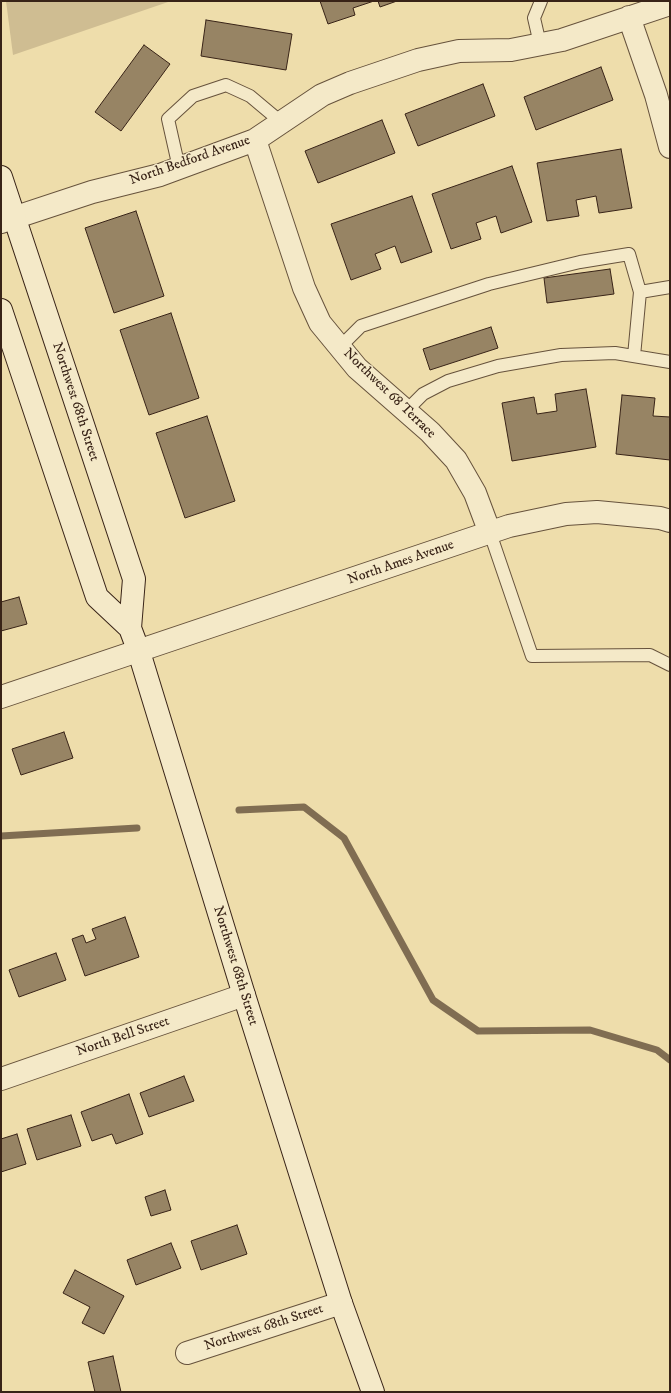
<!DOCTYPE html>
<style>
body{margin:0}
#map{position:relative;width:671px;height:1393px;overflow:hidden;background:#eeddab;font-family:"IM FELL DW Pica",serif}
canvas{display:block}
.frame{position:absolute;inset:0;border:2px solid #382317;pointer-events:none}
</style>
<div id="map">
<canvas width="671" height="1393"></canvas>
<div class="frame"></div>
</div>
<script>
const ctx = document.querySelector('canvas').getContext('2d');
ctx.lineJoin = 'round';
function fill(path, color) { ctx.fillStyle = color; ctx.fill(path, 'evenodd'); }
const toPath = rows => new Path2D(rows.map(r => 'M' + r).join(''));
function strokePath(path, color, width, dash) { ctx.strokeStyle = color; ctx.lineWidth = width; ctx.lineCap = dash ? 'butt' : 'round'; ctx.setLineDash(dash || []); ctx.stroke(path); }
function drawText(font, color, halo, rows, align = 'center') {
  ctx.font = font + ' "IM FELL DW Pica",serif'; ctx.lineWidth = 3; ctx.setLineDash([]); ctx.textBaseline = 'middle'; ctx.strokeStyle = halo; ctx.fillStyle = color; for (const [text, x, y, turn = 0] of rows) {
    ctx.save(); ctx.translate(x, y); ctx.rotate((+turn || 0) * Math.PI / 180); ctx.textAlign = isNaN(turn) ? turn : align; if (halo) ctx.strokeText(text, 0, 0); ctx.fillText(text, 0, 0); ctx.restore();
  }
}
const green = toPath([
 [6,1,171,1,13,55]
]);
const stream = toPath([
 [239,810,304,807,344,838,433,1000,478,1031,590,1030,657,1050,670,1060],
 [1,836,137,828]
]);
const building = toPath([
 [320,1,374,1,353,8,355,15,328,24,320,1],
 [378,1,397,1,380,7,378,1],
 [206,20,292,34,286,70,201,56,206,20],
 [144,45,170,64,121,131,95,112,144,45],
 [601,67,613,100,536,130,524,97,601,67],
 [483,84,495,116,418,146,405,114,483,84],
 [382,120,395,153,318,183,305,151,382,120],
 [621,149,632,208,599,213,596,196,576,200,579,216,547,221,537,163,621,149],
 [512,166,532,222,501,233,496,216,476,223,481,239,451,249,432,194,512,166],
 [412,196,432,252,401,263,395,246,375,254,381,269,351,280,331,224,412,196],
 [136,211,164,296,114,313,85,228,136,211],
 [610,269,614,294,547,303,544,278,610,269],
 [171,313,199,398,149,415,120,330,171,313],
 [491,327,498,348,430,370,423,349,491,327],
 [586,389,596,447,512,461,502,403,534,397,537,414,557,411,555,394,586,389],
 [622,395,655,398,653,416,670,417,670,460,616,454,622,395],
 [207,416,235,501,185,518,156,433,207,416],
 [19,597,27,624,1,631,1,602,19,597],
 [64,732,73,758,21,775,12,749,64,732],
 [125,917,139,957,85,976,72,939,83,935,86,943,96,939,92,929,125,917],
 [56,953,66,980,19,997,9,970,56,953],
 [184,1076,194,1101,149,1117,140,1093,184,1076],
 [129,1094,143,1134,116,1144,112,1134,92,1141,81,1112,129,1094],
 [71,1115,81,1146,37,1160,27,1129,71,1115],
 [17,1134,26,1164,1,1172,1,1139,17,1134],
 [165,1190,171,1210,151,1216,145,1197,165,1190],
 [237,1225,247,1254,201,1270,191,1241,237,1225],
 [171,1243,181,1268,136,1285,127,1260,171,1243],
 [75,1270,124,1296,104,1334,82,1323,90,1307,63,1293,75,1270],
 [113,1356,121,1392,95,1392,88,1362,113,1356]
]);
const service = toPath([
 [540,44,534,18,541,1],
 [179,168,168,119,193,96,226,85,250,96,281,122],
 [340,347,361,326,489,284,580,262,629,254,640,292,670,287],
 [634,356,640,292],
 [406,411,423,394,448,381,498,366,561,355,615,353,670,362],
 [490,533,532,656,650,655,670,665]
]);
const minor = toPath([
 [629,17,656,95,670,147],
 [255,140,304,288,320,323,357,368,430,432,456,460,475,493,490,533],
 [1,222,92,192,160,175,255,140,322,95,350,83,418,60,459,51,511,50,562,40,670,4],
 [1,697,509,526,566,514,597,512,660,518,670,521],
 [1,1079,244,995],
 [187,1353,341,1303]
]);
const secondary = toPath([
 [1,177,134,579,130,628],
 [1,310,97,597,130,628,139,652,244,995,341,1303,373,1392]
]);
const streetNames = [
 ["North Bedford Avenue",190,161,-19],
 ["Northwest 68 Terrace",389,394,44],
 ["Northwest 68th Street",75,402,72],
 ["North Ames Avenue",401,563,-19],
 ["Northwest 68th Street",235,966,73],
 ["North Bell Street",123,1037,-19],
 ["Northwest 68th Street",264,1328,-18]
];
fill(green, '#cfbd92');
strokePath(stream, '#806d52', 7);
fill(building, '#978464');
strokePath(building, '#382317', 1);
strokePath(service, '#66523c', 14);
strokePath(minor, '#66523c', 24);
strokePath(secondary, '#382317', 24);
strokePath(service, '#f4e9c8', 12);
strokePath(minor, '#f4e9c8', 22);
strokePath(secondary, '#f4e9c8', 22);
drawText('14px', '#382317', '#f4e9c8', streetNames);
</script>
